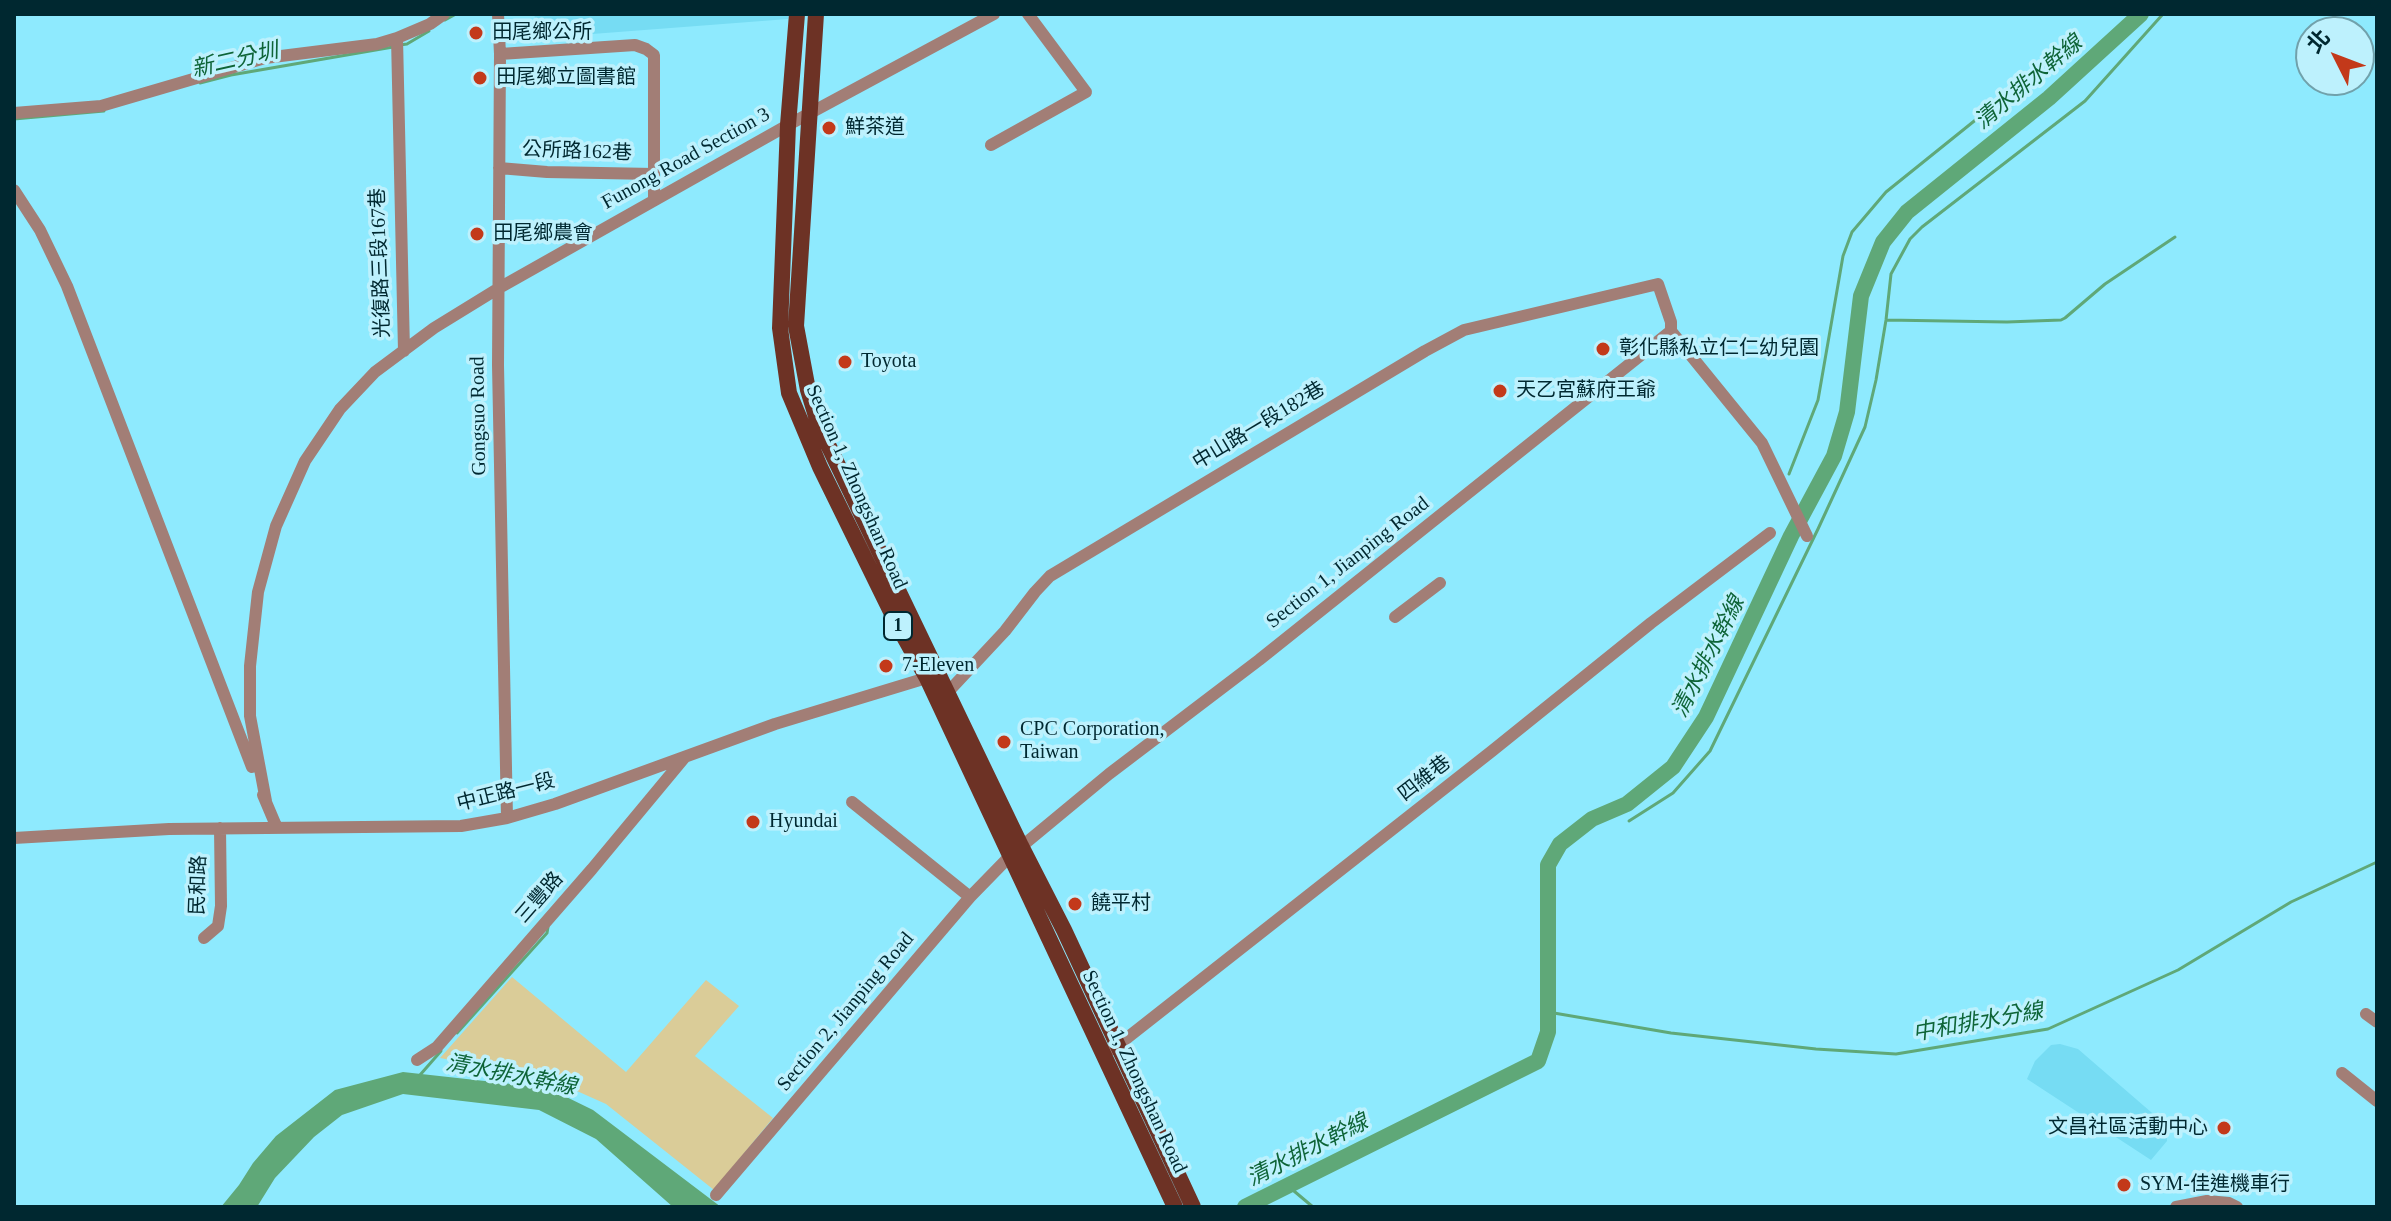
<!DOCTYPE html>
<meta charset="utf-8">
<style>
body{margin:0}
#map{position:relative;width:2391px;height:1221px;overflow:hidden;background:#8eeafe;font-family:"Times New Roman","Noto Sans TC",serif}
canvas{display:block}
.frame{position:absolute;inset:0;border:16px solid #002830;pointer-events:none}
.north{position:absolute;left:2295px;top:16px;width:80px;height:80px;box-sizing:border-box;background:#bdf1fd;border:2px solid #71a1ab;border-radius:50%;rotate:312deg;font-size:22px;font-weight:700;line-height:32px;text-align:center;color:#002830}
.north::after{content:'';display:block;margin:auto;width:28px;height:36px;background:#c3391a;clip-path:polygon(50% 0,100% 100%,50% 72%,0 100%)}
</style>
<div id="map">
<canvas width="2391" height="1221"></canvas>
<div class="frame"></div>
<div class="north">北</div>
</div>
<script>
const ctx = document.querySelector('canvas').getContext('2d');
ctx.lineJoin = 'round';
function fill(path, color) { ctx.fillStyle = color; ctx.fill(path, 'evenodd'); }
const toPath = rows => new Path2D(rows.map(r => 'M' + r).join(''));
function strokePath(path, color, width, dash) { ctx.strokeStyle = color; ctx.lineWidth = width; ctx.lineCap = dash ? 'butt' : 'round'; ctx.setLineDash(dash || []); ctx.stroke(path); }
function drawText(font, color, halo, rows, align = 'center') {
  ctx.font = font + ' "Times New Roman","Noto Sans TC",serif'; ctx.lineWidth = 7; ctx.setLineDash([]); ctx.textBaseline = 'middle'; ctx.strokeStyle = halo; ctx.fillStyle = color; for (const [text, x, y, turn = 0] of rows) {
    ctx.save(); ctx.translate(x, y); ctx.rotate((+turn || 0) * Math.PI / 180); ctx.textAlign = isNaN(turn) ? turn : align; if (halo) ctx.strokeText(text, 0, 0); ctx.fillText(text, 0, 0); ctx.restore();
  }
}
const built = toPath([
 [534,14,789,14,788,19,540,38],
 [2060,1044,2078,1049,2166,1125,2167,1141,2151,1160,2027,1079,2035,1061,2051,1045]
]);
const green = toPath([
 [512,977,626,1072,706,980,739,1006,695,1056,773,1118,714,1190,606,1104,550,1079,440,1058]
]);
const water = toPath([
 [403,1072,548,1088,593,1110,721,1207,673,1207,596,1139,539,1110,403,1094,342,1115,314,1137,275,1178,257,1207,221,1207,239,1185,253,1163,276,1136,335,1090]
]);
const stream = toPath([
 [445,20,456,14],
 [400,45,407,44,429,31],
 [200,83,231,75,393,47],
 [14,119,104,111],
 [1886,320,2007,322,2061,320,2065,318,2105,284,2175,237],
 [1789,474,1818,400,1843,256,1852,232,1886,192,2055,56],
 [1629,821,1673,793,1710,751,1818,529,1865,427,1876,380,1886,320,1891,274,1910,239,1922,227,2085,101,2163,14],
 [1548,1012,1671,1033,1816,1049,1896,1054,2048,1029,2178,970,2291,902,2377,862],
 [457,1033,547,933,548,927],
 [420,1075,441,1051],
 [1288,1186,1313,1207]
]);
const river = toPath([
 [1245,1207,1538,1061,1548,1032,1548,865,1560,844,1592,819,1627,804,1673,767,1706,717,1791,536,1834,456,1847,412,1861,296,1883,242,1907,212,2049,98,2141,14]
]);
const minor = toPath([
 [498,14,500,54,498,365,507,818],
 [397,38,404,351],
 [500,54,635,45,646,49,654,55,654,200],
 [14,113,101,106,265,58,377,44,397,38,430,24,444,14],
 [991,145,1086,92,1028,14],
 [499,168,547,172,654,174],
 [14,190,40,230,67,286,252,767],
 [1671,331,1762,443,1807,536],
 [1395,617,1440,583],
 [263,795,277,828],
 [266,801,250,716,250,666,258,592,276,526,305,461,340,409,375,372,434,328,499,288,788,125,994,14],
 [852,802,970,897],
 [14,838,169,829,461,826,507,818,555,804,775,724,933,676],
 [204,938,218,926,221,906,220,828],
 [2366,1014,2377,1022],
 [1113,1049,1492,751,1651,623,1770,533],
 [417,1060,437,1047,592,869,685,757],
 [2342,1073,2377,1101],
 [716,1195,970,897,1010,856,1109,774,1259,660,1671,331,1671,322,1658,284,1464,330,1425,351,1050,576,1035,592,1005,631,948,692,942,695],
 [2176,1207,2207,1201,2229,1203,2237,1207]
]);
const major = toPath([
 [797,14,788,125,780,328,789,393,820,467,897,624,927,678,1175,1207],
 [816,14,796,326,808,390,819,426,1021,846,1064,930,1193,1207]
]);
const markers = [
 [476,33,8,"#c3391a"],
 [480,78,8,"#c3391a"],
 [829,128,8,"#c3391a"],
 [477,234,8,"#c3391a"],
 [1603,349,8,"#c3391a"],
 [845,362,8,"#c3391a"],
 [1500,391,8,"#c3391a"],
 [886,666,8,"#c3391a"],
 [1004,742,8,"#c3391a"],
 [753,822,8,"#c3391a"],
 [1075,904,8,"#c3391a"],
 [2224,1128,8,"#c3391a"],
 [2124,1185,8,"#c3391a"]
];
const shields = [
 [898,626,28]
];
const shieldNames = [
 ["1",898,626]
];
const poiNames = [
 ["田尾鄉公所",492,33],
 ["田尾鄉立圖書館",496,78],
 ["鮮茶道",845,128],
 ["田尾鄉農會",493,234],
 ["彰化縣私立仁仁幼兒園",1619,349],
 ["Toyota",861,362],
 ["天乙宮蘇府王爺",1516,391],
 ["7-Eleven",902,666],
 ["CPC Corporation,",1020,730],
 ["Taiwan",1020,753],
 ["Hyundai",769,822],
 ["饒平村",1091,904],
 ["文昌社區活動中心",2208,1128,"right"],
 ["SYM-佳進機車行",2140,1185]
];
const streetNames = [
 ["公所路162巷",577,152,2],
 ["Funong Road Section 3",686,159,-29],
 ["光復路三段167巷",381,263,-92],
 ["Gongsuo Road",479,416,-91],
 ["中山路一段182巷",1259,426,-31],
 ["Section 1, Zhongshan Road",856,487,66],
 ["Section 1, Jianping Road",1348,563,-38],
 ["四維巷",1425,779,-38],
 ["中正路一段",506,793,-14],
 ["民和路",199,885,-88],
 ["三豐路",540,898,-49],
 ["Section 2, Jianping Road",846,1012,-50],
 ["Section 1, Zhongshan Road",1134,1072,65]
];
const waterNames = [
 ["新二分圳",235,61,-13],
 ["清水排水幹線",2029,83,-40],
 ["清水排水幹線",1709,657,-63],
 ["中和排水分線",1978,1023,-10],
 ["清水排水幹線",511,1076,11],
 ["清水排水幹線",1308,1151,-27]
];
fill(built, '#76dcf3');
fill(green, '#dacc98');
fill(water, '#5fa878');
strokePath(stream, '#5fa878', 3);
strokePath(river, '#5fa878', 16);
strokePath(minor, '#a27e76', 12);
strokePath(major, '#6d3225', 16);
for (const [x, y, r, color] of markers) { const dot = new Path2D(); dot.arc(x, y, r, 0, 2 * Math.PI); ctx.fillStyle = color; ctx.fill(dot); strokePath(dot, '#bdf1fd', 3); }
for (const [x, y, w] of shields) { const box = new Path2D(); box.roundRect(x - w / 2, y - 14, w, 28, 6); ctx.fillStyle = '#bdf1fd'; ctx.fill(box); strokePath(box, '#002830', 2); }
drawText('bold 18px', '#002830', null, shieldNames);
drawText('20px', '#002830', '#bdf1fd', poiNames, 'left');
drawText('20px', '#002830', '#bdf1fd', streetNames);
drawText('italic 22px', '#0e6437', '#bdf1fd', waterNames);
</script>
